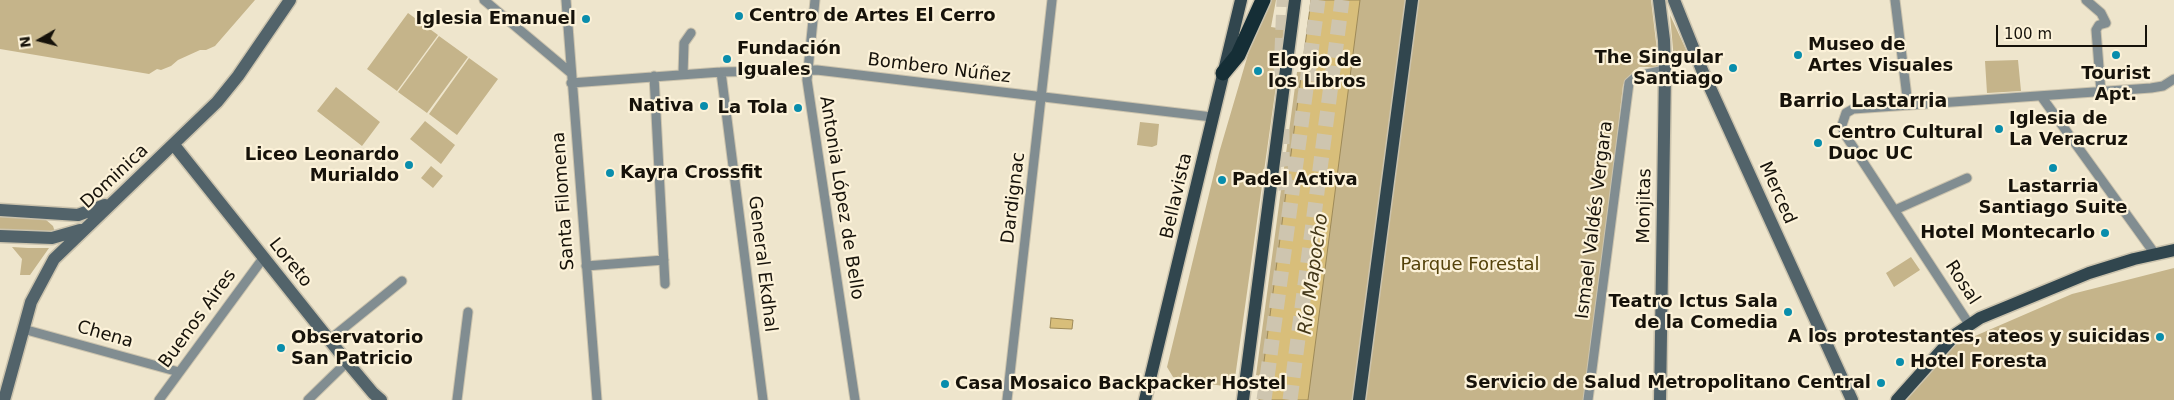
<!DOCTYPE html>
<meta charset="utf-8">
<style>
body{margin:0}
#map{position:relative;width:2174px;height:400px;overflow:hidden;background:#eee5cc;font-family:"DejaVu Sans",sans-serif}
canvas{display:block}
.north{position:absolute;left:15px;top:15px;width:50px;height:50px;-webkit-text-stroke:4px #fcf2d9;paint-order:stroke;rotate:262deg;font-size:14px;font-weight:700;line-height:20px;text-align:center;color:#16120a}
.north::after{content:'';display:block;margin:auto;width:18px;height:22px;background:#16120a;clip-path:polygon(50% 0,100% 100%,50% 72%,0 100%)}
.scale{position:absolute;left:1996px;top:25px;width:151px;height:22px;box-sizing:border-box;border:2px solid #16120a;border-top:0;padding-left:6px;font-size:15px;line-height:18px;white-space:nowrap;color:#16120a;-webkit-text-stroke:4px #fcf2d9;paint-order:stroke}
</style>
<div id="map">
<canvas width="2174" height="400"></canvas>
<div class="north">N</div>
<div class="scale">100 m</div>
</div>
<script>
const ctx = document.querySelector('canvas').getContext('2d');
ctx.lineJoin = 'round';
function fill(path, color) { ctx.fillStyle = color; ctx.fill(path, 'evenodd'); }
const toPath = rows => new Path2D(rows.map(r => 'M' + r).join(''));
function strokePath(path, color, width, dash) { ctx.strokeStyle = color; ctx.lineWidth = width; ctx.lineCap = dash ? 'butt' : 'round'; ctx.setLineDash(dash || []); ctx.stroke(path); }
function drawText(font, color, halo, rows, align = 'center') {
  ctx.font = font + ' "DejaVu Sans",sans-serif'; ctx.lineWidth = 4.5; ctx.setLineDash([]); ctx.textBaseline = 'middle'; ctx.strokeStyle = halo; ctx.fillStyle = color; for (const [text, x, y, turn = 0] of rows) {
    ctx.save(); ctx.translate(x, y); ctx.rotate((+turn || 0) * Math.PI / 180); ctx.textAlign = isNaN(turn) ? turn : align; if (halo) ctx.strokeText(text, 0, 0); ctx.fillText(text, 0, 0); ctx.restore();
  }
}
const green = toPath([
 [0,0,255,0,215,46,206,50,200,50,178,60,171,66,161,70,157,69,149,74,0,49],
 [1264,0,1276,0,1271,27,1284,29,1234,385,1223,386,1179,379,1173,377,1167,367,1219,153],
 [1311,0,1651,0,1659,67,1639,67,1630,75,1623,85,1593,346,1583,400,1259,400,1261,376,1256,375,1297,72,1302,72],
 [408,13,438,35,397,91,367,69],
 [1670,15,1689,56,1680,56,1678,60,1674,60],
 [439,36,468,57,427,113,398,92],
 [469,58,498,79,457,135,429,114],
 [2018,60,2021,91,1987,93,1985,61],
 [336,87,380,122,362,146,317,111],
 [425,121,455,145,441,164,410,139],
 [1140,122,1159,124,1157,145,1152,147,1137,145],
 [431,166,443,176,433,188,421,178],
 [0,215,36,217,45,219,53,226,56,235,0,232],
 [12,247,28,248,49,248,30,275,20,275,22,259],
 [1911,257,1920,270,1894,287,1886,273],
 [2174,268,2174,400,1906,400,1960,338,1969,343,1975,336,2072,294]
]);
const water = toPath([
 [1311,0,1360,0,1308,400,1259,400,1311,0],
 [1051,318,1073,320,1072,329,1050,328,1051,318]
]);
const highwayTunnel = toPath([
 [1281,76,1284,0],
 [1282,129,1282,164,1287,196],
 [1264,400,1318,0],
 [1290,400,1342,0]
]);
const street = toPath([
 [484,0,571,73],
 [566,0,597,400],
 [815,0,807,80,855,400],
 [1895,0,1908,105],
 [2086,0,2101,13,2106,23,2099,25,2096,30,2101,92],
 [721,72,763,400],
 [683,74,684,43,691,33],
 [654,76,665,284],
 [571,83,721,72,817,70,1212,117],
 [2041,96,2155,254],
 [1895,210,1967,178],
 [586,266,664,260],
 [1969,324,1844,133,1842,125,1846,113,1853,109,2151,88,2163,86,2174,79],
 [23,329,179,372],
 [329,340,402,281],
 [159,400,264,257],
 [308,400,347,362],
 [457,400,468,312],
 [1007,400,1052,0],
 [1588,400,1629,83,1637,76,1665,70]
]);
const secondary = toPath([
 [1659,0,1664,40,1665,70,1660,400],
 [1674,0,1702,70,1852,400],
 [174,145,347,362,373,393,381,400],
 [0,210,78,215,105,205],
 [0,236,52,238,80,230],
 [4,400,31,302,54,259,217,102,238,76,290,0]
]);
const primary = toPath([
 [1145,400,1241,0],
 [1243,400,1295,0],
 [1359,400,1412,0],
 [1897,400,1956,334,1980,318,2089,273,2134,259,2174,250]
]);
const highway = toPath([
 [1223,73,1238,55,1263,0]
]);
const markers = [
 [739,16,5,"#098dac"],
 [586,19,5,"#098dac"],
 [1798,55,5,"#098dac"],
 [2116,55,5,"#098dac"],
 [727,59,5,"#098dac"],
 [1733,68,5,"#098dac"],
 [1258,71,5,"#098dac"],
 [704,106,5,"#098dac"],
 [798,108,5,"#098dac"],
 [1999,129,5,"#098dac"],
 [1818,143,5,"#098dac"],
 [409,165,5,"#098dac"],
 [2053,168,5,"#098dac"],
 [610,173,5,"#098dac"],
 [1222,180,5,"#098dac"],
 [2105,233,5,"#098dac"],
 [1788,312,5,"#098dac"],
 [2160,337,5,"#098dac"],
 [281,348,5,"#098dac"],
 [1900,362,5,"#098dac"],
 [1881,383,5,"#098dac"],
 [945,384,5,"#098dac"]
];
const poiNames = [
 ["Centro de Artes El Cerro",749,16],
 ["Iglesia Emanuel",576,19,"right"],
 ["Museo de",1808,45],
 ["Artes Visuales",1808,66],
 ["Fundación",737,49],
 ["Iguales",737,70],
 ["The Singular",1723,58,"right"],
 ["Santiago",1723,79,"right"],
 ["Elogio de",1268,61],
 ["los Libros",1268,82],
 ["Tourist",2116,74,"center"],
 ["Apt.",2116,95,"center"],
 ["Nativa",694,106,"right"],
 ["La Tola",788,108,"right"],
 ["Iglesia de",2009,119],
 ["La Veracruz",2009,140],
 ["Centro Cultural",1828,133],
 ["Duoc UC",1828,154],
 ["Liceo Leonardo",399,155,"right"],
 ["Murialdo",399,176,"right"],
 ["Kayra Crossfit",620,173],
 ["Padel Activa",1232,180],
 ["Lastarria",2053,187,"center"],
 ["Santiago Suite",2053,208,"center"],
 ["Hotel Montecarlo",2095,233,"right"],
 ["Teatro Ictus Sala",1778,302,"right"],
 ["de la Comedia",1778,323,"right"],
 ["A los protestantes, ateos y suicidas",2150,337,"right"],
 ["Observatorio",291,338],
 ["San Patricio",291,359],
 ["Hotel Foresta",1910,362],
 ["Servicio de Salud Metropolitano Central",1871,383,"right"],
 ["Casa Mosaico Backpacker Hostel",955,384]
];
const streetNames = [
 ["Bombero Núñez",939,69,7],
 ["Dominica",115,177,-43],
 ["Merced",1777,193,66],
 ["Bellavista",1177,196,-77],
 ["Antonia López de Bello",841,198,81],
 ["Dardignac",1014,198,-83],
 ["Santa Filomena",564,201,-94],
 ["Monjitas",1645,206,-89],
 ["Ismael Valdés Vergara",1595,220,-83],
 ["Loreto",290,263,51],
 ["General Ekdhal",762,264,83],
 ["Rosal",1962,283,57],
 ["Buenos Aires",198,319,-54],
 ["Chena",105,335,16]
];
const parkNames = [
 ["Parque Forestal",1470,265]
];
const neighbourhoodNames = [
 ["Barrio Lastarria",1863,102]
];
const waterNames = [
 ["Río Mapocho",1314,274,-82]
];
fill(green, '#c5b48a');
fill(water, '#d8be7a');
strokePath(water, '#9e8a58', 1);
strokePath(highwayTunnel, '#cec5af', 15, [15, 8]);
strokePath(street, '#cbc3ad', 11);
strokePath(secondary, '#cbc3ad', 15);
strokePath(primary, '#cbc3ad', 15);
strokePath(highway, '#cbc3ad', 18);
strokePath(street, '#818d91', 9);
strokePath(secondary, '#52636a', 12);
strokePath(primary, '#31464e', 12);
strokePath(highway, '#152e36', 15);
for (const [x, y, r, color] of markers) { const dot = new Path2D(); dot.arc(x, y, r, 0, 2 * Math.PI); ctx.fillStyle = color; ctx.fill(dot); strokePath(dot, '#fcf2d9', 2); }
drawText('bold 18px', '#16120a', '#fcf2d9', poiNames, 'left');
drawText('18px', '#16120a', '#fcf2d9', streetNames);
drawText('18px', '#54420a', '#fcf2d9', parkNames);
drawText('bold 19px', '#16120a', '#fcf2d9', neighbourhoodNames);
drawText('italic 19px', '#433718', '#fcf2d9', waterNames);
</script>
